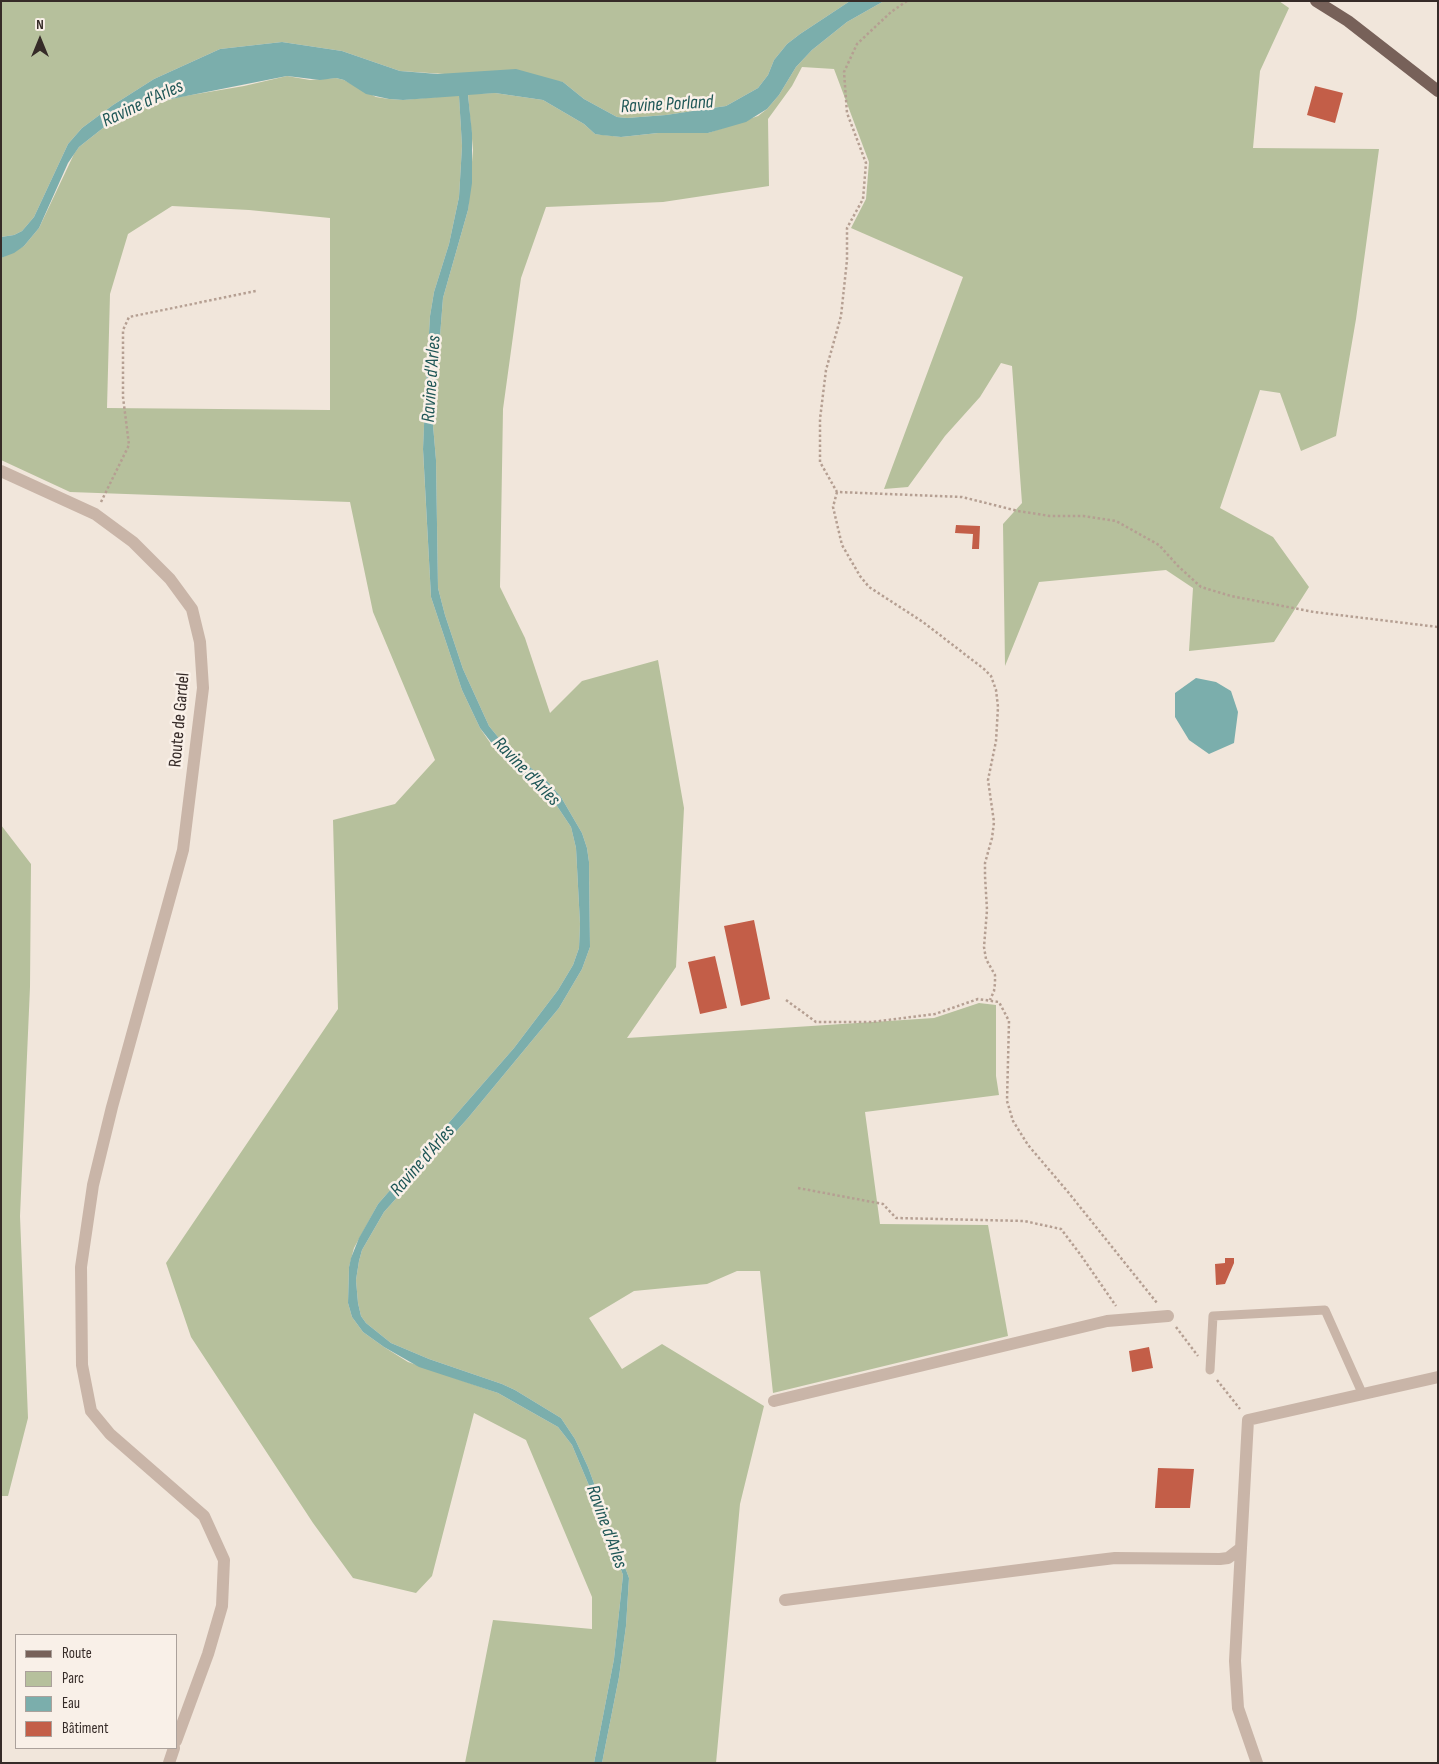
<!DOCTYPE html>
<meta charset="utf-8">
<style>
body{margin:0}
#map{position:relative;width:1439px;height:1764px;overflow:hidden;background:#f1e6db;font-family:"Sofia Sans Condensed",sans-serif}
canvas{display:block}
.frame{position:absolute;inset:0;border:2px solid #362b28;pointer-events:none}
.legend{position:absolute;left:15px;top:1634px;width:162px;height:115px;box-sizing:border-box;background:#f9f0e8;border:1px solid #aba19b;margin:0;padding:6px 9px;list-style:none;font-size:15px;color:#362b28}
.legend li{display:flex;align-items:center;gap:10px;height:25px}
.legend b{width:25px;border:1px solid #aba19b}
.north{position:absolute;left:15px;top:15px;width:50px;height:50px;-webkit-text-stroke:4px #f9f0e8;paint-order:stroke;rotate:0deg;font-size:14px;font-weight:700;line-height:20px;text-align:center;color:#362b28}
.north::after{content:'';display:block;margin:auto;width:18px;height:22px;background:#362b28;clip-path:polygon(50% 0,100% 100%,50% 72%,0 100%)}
</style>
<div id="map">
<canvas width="1439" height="1764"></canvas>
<div class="frame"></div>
<ul class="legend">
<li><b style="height:6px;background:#776159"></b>Route</li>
<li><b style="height:14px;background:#b6c09c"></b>Parc</li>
<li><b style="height:14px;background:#7baeac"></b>Eau</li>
<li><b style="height:14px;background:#c35e48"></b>Bâtiment</li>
</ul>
<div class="north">N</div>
</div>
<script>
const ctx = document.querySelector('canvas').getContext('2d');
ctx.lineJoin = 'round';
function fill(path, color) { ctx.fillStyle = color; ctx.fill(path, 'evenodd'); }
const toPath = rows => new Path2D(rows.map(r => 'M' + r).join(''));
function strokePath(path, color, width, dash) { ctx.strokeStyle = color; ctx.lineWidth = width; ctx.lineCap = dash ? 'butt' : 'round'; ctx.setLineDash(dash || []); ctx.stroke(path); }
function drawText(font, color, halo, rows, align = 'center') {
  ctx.font = font + ' "Sofia Sans Condensed",sans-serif'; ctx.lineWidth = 5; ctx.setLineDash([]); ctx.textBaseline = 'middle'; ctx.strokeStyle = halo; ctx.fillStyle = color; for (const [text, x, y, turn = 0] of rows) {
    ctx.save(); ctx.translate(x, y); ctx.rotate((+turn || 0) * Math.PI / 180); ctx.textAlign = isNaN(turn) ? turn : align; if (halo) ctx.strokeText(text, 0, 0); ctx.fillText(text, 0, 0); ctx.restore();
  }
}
const green = toPath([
 [1,1,850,1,800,34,787,44,774,60,768,75,758,88,726,106,666,115,627,118,617,117,584,99,563,82,400,71,342,51,282,42,220,49,154,79,113,105,82,128,68,144,34,217,22,231,14,235,1,237],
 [884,1,1279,1,1289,8,1260,71,1253,148,1379,149,1356,319,1336,436,1301,451,1280,393,1260,390,1220,508,1273,537,1309,587,1274,642,1189,651,1193,588,1166,570,1039,582,1005,666,1003,524,1022,503,1012,366,1001,363,980,397,945,436,908,487,884,489,963,277,851,228,866,199,869,162,834,69,802,67,792,86,768,119,769,186,663,202,546,207,521,278,503,409,500,587,525,638,550,713,582,681,658,660,684,808,676,967,627,1038,934,1018,979,1003,996,1005,996,1076,999,1095,865,1112,880,1224,988,1225,1008,1336,773,1393,760,1271,737,1271,707,1284,634,1291,589,1318,622,1369,662,1344,764,1406,740,1504,716,1763,602,1763,619,1677,626,1626,629,1578,588,1467,575,1439,561,1418,515,1390,502,1384,429,1359,391,1343,366,1323,361,1316,358,1303,356,1280,359,1261,362,1250,384,1212,468,1118,559,1008,582,969,590,947,589,862,587,848,582,833,561,797,548,782,507,748,489,726,463,669,445,615,438,588,436,460,433,425,443,298,468,210,473,150,468,94,495,93,543,100,584,124,595,134,621,137,658,133,708,133,758,116,767,109,779,95,796,67,812,50,847,22],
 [287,76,310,80,336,78,344,80,376,97,389,99,403,100,459,95,462,146,459,197,449,244,434,292,430,316,425,402,423,450,431,597,462,690,480,728,493,747,557,806,571,827,576,848,580,924,579,948,573,965,558,990,514,1048,378,1204,354,1248,349,1267,348,1303,352,1317,363,1332,384,1347,408,1362,498,1393,558,1427,572,1445,598,1507,623,1575,614,1659,594,1763,465,1763,493,1620,592,1629,592,1597,526,1440,474,1413,432,1576,416,1593,353,1578,313,1523,191,1337,166,1263,338,1009,333,820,395,804,435,760,373,612,350,502,70,492,1,460,1,258,24,246,39,228,74,154,79,147,103,128,145,107,179,97,244,86],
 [172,206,249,210,330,218,330,410,107,408,110,294,128,234],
 [1,825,31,864,30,987,20,1216,28,1418,8,1496,1,1496]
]);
const water = toPath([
 [850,1,884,1,847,22,812,50,796,67,779,95,767,109,746,122,708,133,658,133,621,137,601,135,595,134,584,124,543,100,495,93,468,95,472,133,472,183,468,210,443,298,433,425,436,460,438,588,445,615,463,669,489,726,507,748,548,782,561,797,582,833,587,848,589,862,590,947,582,969,559,1008,468,1118,384,1212,362,1250,359,1261,356,1280,358,1303,361,1316,366,1323,391,1343,429,1359,502,1384,515,1390,561,1418,575,1439,588,1467,629,1578,626,1626,619,1677,602,1763,594,1763,614,1659,623,1575,598,1507,572,1445,558,1427,498,1393,419,1367,384,1347,363,1332,352,1317,348,1303,349,1267,351,1258,359,1238,378,1204,514,1048,558,990,573,965,579,948,580,924,576,848,571,827,557,806,501,755,480,728,462,690,431,597,423,449,425,402,430,316,434,292,449,244,459,197,462,146,459,96,403,100,389,99,366,94,344,80,336,78,320,80,287,76,161,101,117,120,103,128,79,147,68,163,39,228,24,246,14,253,1,258,1,237,14,235,22,231,34,217,68,144,82,128,113,105,154,79,220,49,282,42,342,51,400,71,438,74,516,69,563,82,584,99,617,117,627,118,666,115,726,106,758,88,768,75,774,60,787,44,800,34],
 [1196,678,1216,682,1231,691,1238,712,1234,743,1209,754,1189,740,1175,717,1175,693]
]);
const building = toPath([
 [1315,86,1343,93,1335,123,1307,115],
 [956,525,980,526,979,549,972,549,973,534,955,533],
 [754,920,770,999,741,1006,724,926],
 [715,956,727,1008,700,1014,688,962],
 [1225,1258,1234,1258,1234,1263,1225,1284,1216,1285,1215,1264,1225,1263],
 [1149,1347,1153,1368,1132,1372,1129,1351],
 [1158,1468,1194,1469,1190,1508,1155,1508]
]);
const path = toPath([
 [907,1,891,12,857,44,844,72,847,113,866,163,863,199,847,228,847,260,841,316,826,370,820,419,820,462,837,492,962,497,1018,511,1050,516,1083,516,1116,521,1159,545,1178,566,1201,587,1231,596,1314,612,1438,627],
 [837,492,833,507,842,545,860,576,869,587,923,622,984,669,991,676,996,690,998,707,996,741,988,780,994,822,992,838,985,863,985,876,987,910,984,947,986,959,995,975,995,983,994,991,990,1000],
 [101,502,129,445,123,397,123,330,129,317,256,291],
 [786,1000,816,1022,872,1022,935,1014,978,999,999,1002,1009,1021,1007,1101,1013,1121,1028,1145,1068,1192,1157,1303],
 [798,1188,883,1204,896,1218,1024,1221,1061,1229,1080,1254,1116,1306],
 [1176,1327,1198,1356],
 [1217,1380,1240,1409]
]);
const service = toPath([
 [1210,1370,1213,1316,1325,1310,1363,1395]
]);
const minor = toPath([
 [1,471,95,514,133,542,170,579,192,609,200,642,203,688,183,850,112,1107,93,1185,81,1267,82,1365,91,1411,110,1434,204,1516,224,1560,222,1606,208,1654,176,1741],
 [774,1401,1107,1321,1168,1316],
 [1241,1548,1235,1661,1238,1708,1257,1763],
 [785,1600,1090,1561,1115,1558,1220,1559,1228,1558,1241,1548,1248,1420,1438,1377],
 [169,1763,174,1748]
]);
const primary = toPath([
 [1316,1,1348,21,1438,91]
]);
const streetNames = [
 ["Route de Gardel",180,720,-85]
];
const waterNames = [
 ["Ravine d'Arles",143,104,-25],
 ["Ravine Porland",667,105,-3],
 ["Ravine d'Arles",432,379,-86],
 ["Ravine d'Arles",526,772,46],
 ["Ravine d'Arles",423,1161,-49],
 ["Ravine d'Arles",606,1527,70]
];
fill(green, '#b6c09c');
fill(water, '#7baeac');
fill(building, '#c35e48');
strokePath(path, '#b59f92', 2.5, [2.5, 2.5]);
strokePath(service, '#c9b5a8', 9);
strokePath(minor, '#c9b5a8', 12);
strokePath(primary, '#776159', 12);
drawText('18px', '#362b28', '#f9f0e8', streetNames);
drawText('italic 19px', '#1e5656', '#f9f0e8', waterNames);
</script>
